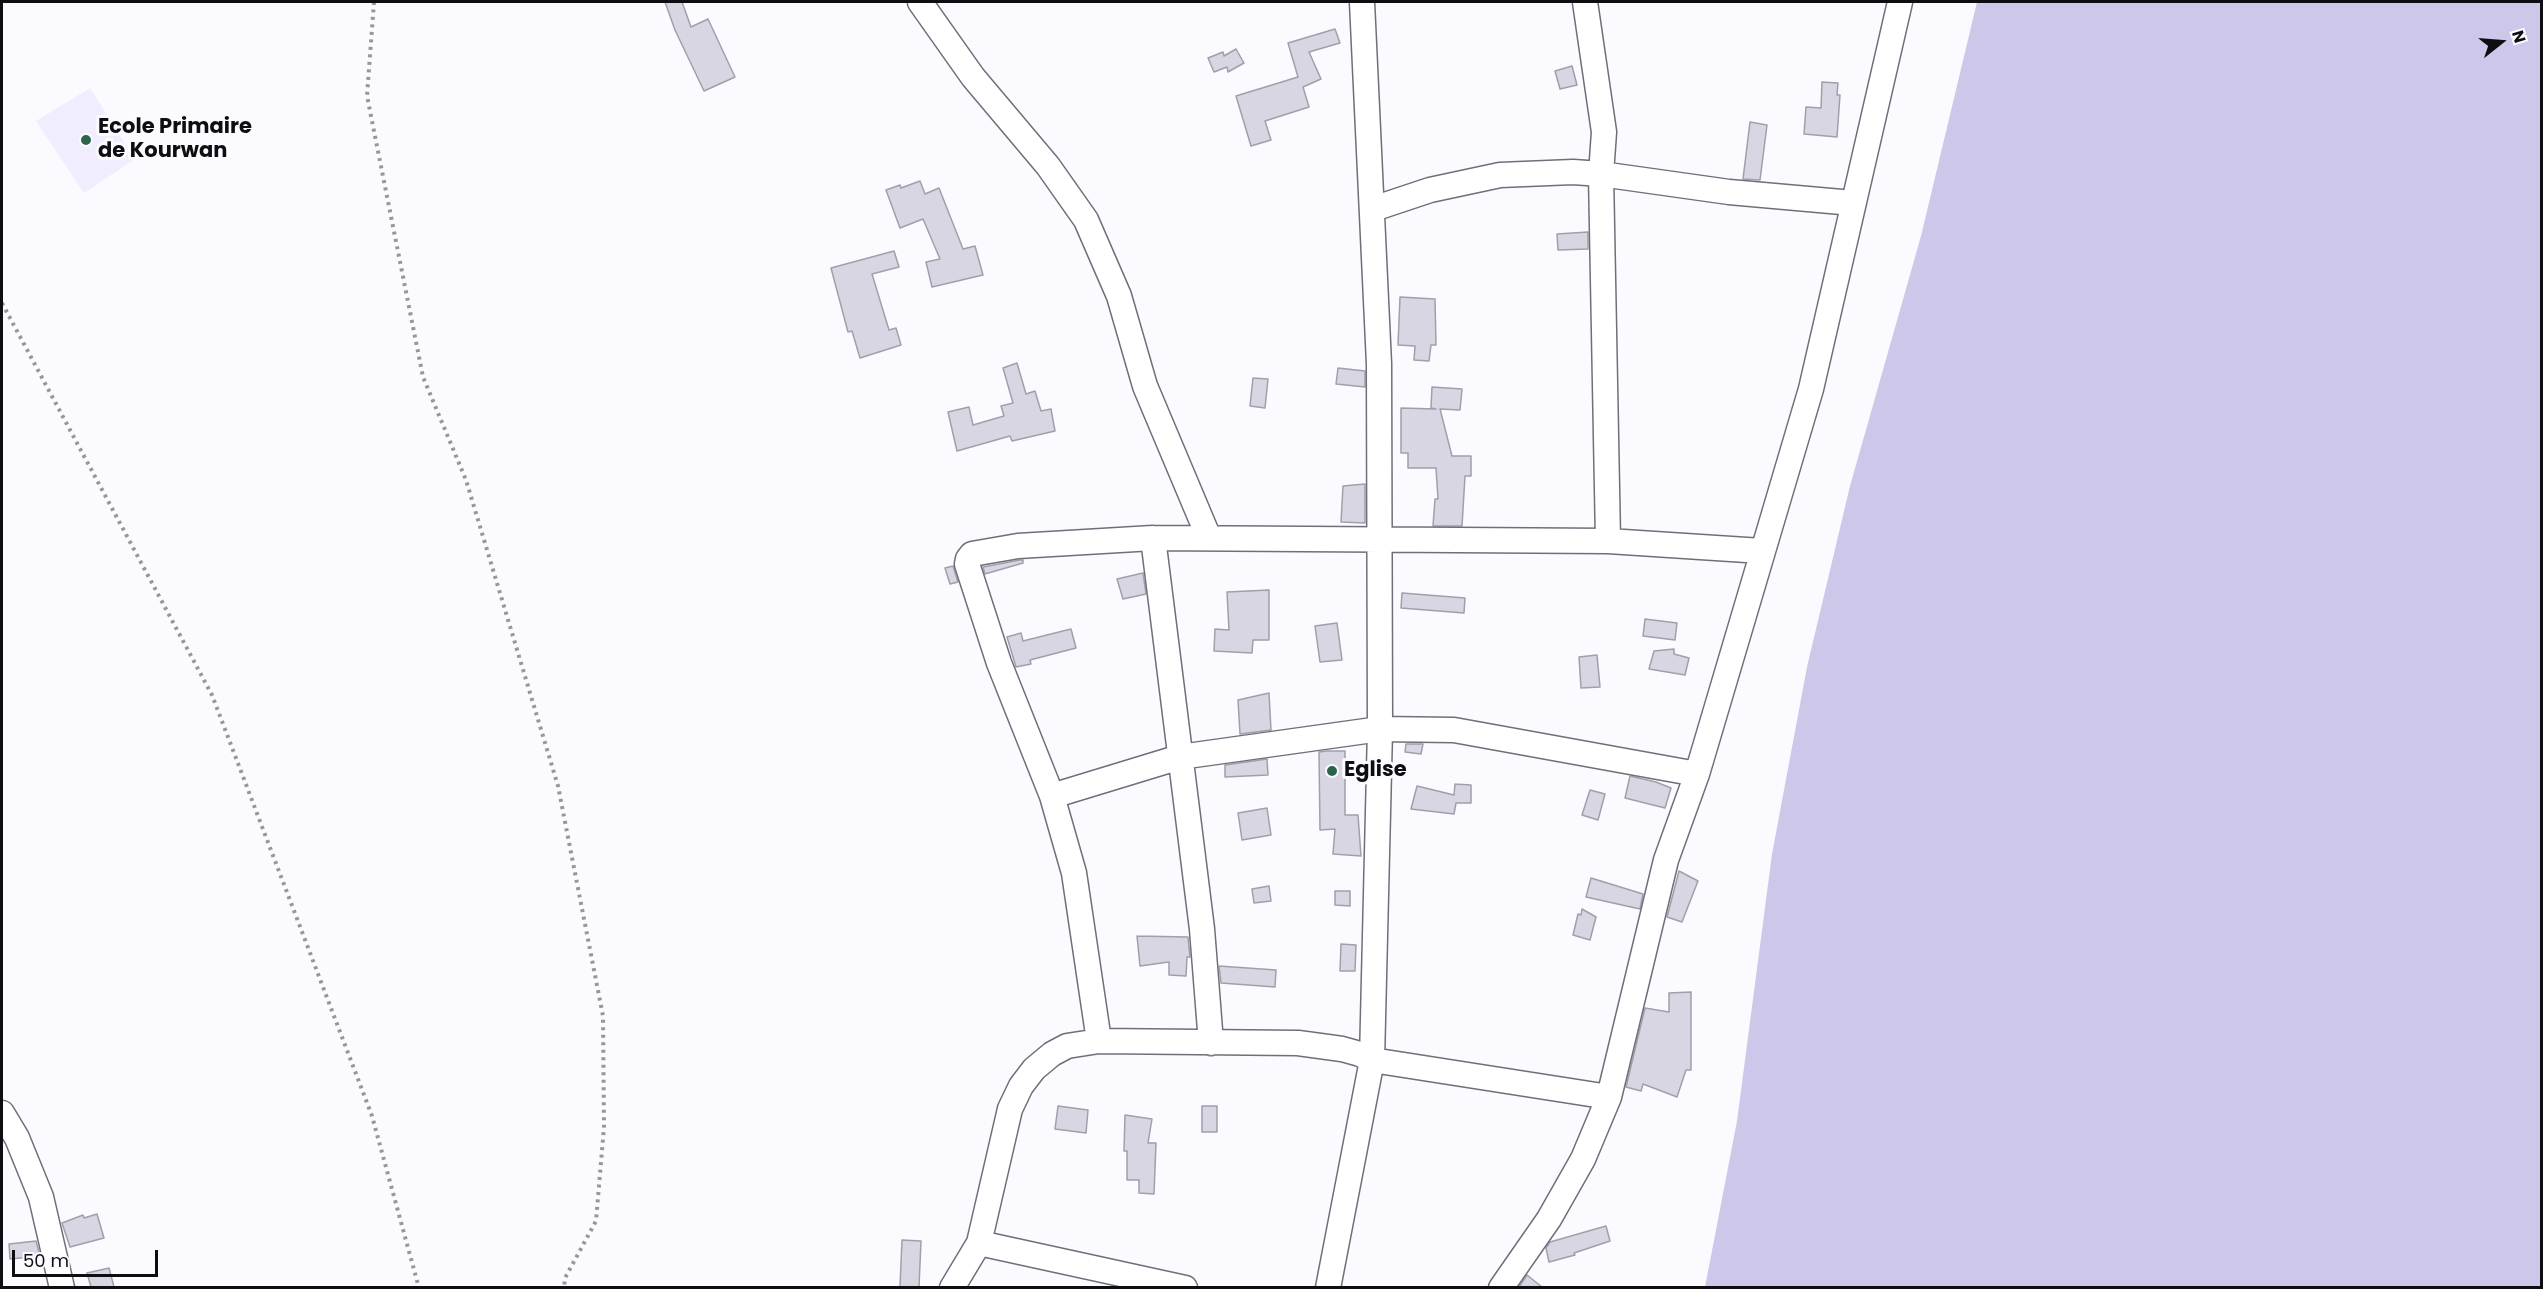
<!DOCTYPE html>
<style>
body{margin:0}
#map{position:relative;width:2543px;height:1289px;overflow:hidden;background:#fbfaff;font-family:Poppins,sans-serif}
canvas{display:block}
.frame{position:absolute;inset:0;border:3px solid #0e0d11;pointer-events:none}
.north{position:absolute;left:2471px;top:12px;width:60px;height:60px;-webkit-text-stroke:4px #fbfaff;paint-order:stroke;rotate:73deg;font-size:16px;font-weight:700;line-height:24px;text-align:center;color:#0e0d11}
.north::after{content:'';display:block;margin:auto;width:21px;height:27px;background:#0e0d11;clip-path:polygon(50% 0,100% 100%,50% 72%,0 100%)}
.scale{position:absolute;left:12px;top:1250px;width:146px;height:27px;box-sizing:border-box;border:3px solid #0e0d11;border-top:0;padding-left:8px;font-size:18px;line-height:21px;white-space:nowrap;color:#0e0d11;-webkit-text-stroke:4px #fbfaff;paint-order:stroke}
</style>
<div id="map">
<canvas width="2543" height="1289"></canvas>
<div class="frame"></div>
<div class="north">N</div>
<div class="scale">50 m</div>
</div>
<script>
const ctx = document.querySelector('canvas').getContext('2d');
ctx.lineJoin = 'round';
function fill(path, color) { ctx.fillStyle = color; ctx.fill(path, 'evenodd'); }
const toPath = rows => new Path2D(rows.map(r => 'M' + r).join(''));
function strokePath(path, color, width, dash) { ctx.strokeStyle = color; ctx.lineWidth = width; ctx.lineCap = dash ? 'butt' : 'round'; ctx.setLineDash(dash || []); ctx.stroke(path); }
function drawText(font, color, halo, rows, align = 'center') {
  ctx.font = font + ' Poppins,sans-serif'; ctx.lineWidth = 6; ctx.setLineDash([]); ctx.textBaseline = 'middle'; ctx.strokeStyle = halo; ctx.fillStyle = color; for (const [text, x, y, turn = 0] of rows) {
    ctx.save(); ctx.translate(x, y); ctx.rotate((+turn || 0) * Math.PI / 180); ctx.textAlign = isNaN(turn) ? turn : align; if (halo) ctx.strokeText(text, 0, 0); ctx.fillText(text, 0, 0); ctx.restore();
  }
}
const built = toPath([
 [90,88,135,159,84,193,36,121]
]);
const water = toPath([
 [1977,2,2541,2,2541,1287,1705,1287,1737,1121,1772,854,1807,667,1850,486,1921,236]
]);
const building = toPath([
 [665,2,682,2,691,27,708,19,735,77,704,91,675,30,665,2],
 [1335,29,1340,43,1309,52,1321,79,1303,87,1309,107,1265,121,1271,140,1251,146,1236,96,1298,77,1288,43,1335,29],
 [1236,49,1244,63,1228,72,1227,67,1214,72,1208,58,1223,52,1224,56,1236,49],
 [1572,66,1577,85,1560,89,1555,71,1572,66],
 [1822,82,1838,83,1837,95,1840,95,1837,137,1804,134,1806,107,1821,108,1822,82],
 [1750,122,1767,125,1760,180,1743,179,1750,122],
 [920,181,925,194,939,188,963,249,975,246,983,275,932,287,926,262,940,259,923,219,900,228,886,190,900,185,901,188,920,181],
 [1588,232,1588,249,1558,250,1557,234,1588,232],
 [894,251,899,267,872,274,889,330,896,328,901,345,860,358,852,331,848,332,831,268,894,251],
 [1400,297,1435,299,1436,345,1431,345,1429,361,1414,360,1415,346,1398,345,1400,297],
 [1017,363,1026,394,1035,391,1041,411,1051,409,1055,431,1012,441,1010,436,957,451,948,412,969,407,973,425,1004,416,1001,406,1013,403,1003,368,1017,363],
 [1338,368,1365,371,1365,387,1336,384,1338,368],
 [1253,378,1268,379,1265,408,1250,406,1253,378],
 [1432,387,1462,389,1460,410,1440,409,1452,456,1471,456,1471,476,1465,476,1462,526,1433,526,1435,499,1438,499,1436,468,1408,468,1408,453,1401,453,1401,408,1436,409,1431,408,1432,387],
 [1365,484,1365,523,1341,522,1343,486,1365,484],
 [1020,560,1023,560,1023,563,985,574,983,567,1020,560],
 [953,566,958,582,950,584,945,568,953,566],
 [1143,573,1146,594,1123,599,1117,579,1143,573],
 [1269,590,1269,640,1253,640,1252,653,1214,651,1215,629,1229,630,1227,592,1269,590],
 [1402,593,1465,598,1464,613,1401,608,1402,593],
 [1645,619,1677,623,1675,640,1643,636,1645,619],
 [1337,623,1342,660,1320,662,1315,626,1337,623],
 [1071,629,1076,648,1030,660,1031,664,1016,667,1007,637,1021,633,1023,641,1071,629],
 [1674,649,1674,654,1689,658,1685,675,1649,669,1654,651,1674,649],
 [1597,655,1600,687,1581,688,1579,657,1597,655],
 [1269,693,1271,730,1240,734,1238,700,1269,693],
 [1406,744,1423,744,1421,754,1405,752,1406,744],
 [1327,751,1345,751,1345,815,1358,815,1361,856,1333,854,1335,829,1320,830,1319,752,1327,751],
 [1267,759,1268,775,1225,777,1225,765,1267,759],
 [1630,776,1656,782,1671,788,1665,808,1625,798,1630,776],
 [1455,784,1471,785,1471,803,1456,803,1454,814,1411,809,1417,786,1454,795,1455,784],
 [1590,790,1605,794,1598,820,1582,815,1590,790],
 [1267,808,1271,835,1242,840,1238,813,1267,808],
 [1679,871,1698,881,1682,922,1667,917,1679,871],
 [1591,878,1643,894,1640,909,1586,897,1591,878],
 [1269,886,1271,901,1254,903,1252,889,1269,886],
 [1335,891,1350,891,1350,906,1335,905,1335,891],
 [1582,909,1596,917,1590,940,1573,935,1578,914,1581,915,1582,909],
 [1137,936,1188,937,1190,957,1187,957,1186,976,1169,975,1169,962,1140,966,1137,936],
 [1341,944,1356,945,1355,971,1340,971,1341,944],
 [1219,966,1276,970,1275,987,1221,983,1219,966],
 [1691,992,1691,1070,1686,1070,1677,1097,1643,1084,1641,1091,1626,1087,1645,1008,1669,1012,1669,993,1691,992],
 [1058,1106,1088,1110,1086,1133,1055,1129,1058,1106],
 [1202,1106,1217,1106,1217,1132,1202,1132,1202,1106],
 [1125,1115,1152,1119,1148,1143,1156,1143,1154,1194,1139,1193,1139,1180,1127,1180,1127,1151,1124,1151,1125,1115],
 [97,1214,104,1238,70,1247,62,1223,83,1215,84,1218,97,1214],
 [1606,1226,1610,1241,1574,1253,1575,1255,1549,1262,1546,1248,1550,1242,1606,1226],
 [902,1240,921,1241,919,1287,900,1287,902,1240],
 [36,1241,40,1256,10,1259,9,1244,36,1241],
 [109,1268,114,1287,91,1287,87,1273,109,1268],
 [1527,1275,1542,1287,1519,1287,1527,1275]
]);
const path = toPath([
 [374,2,367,96,423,377,466,480,558,786,603,1016,604,1127,596,1221,565,1278,564,1288],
 [2,303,212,695,372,1116,419,1288]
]);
const minor = toPath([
 [920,2,973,77,1048,166,1086,220,1119,296,1145,386,1209,538],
 [1373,209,1430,190,1500,175,1573,172,1601,174,1604,132,1585,2],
 [1153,538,1202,929,1211,1043],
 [1608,541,1601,174,1729,192,1853,203],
 [1052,796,1180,757,1380,729,1454,730,1697,774],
 [1609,1097,1372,1060,1360,1054,1342,1049,1298,1043,1099,1041,1074,873,1052,796,999,663,967,564,968,559,972,554,1018,546,1153,538,1608,541,1762,551],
 [2,1113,17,1138,41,1197,62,1288],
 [979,1243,1185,1288],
 [952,1288,979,1243,1010,1109,1021,1086,1034,1069,1052,1054,1067,1046,1099,1041],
 [1328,1288,1372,1060,1380,729,1379,364,1362,2],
 [1501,1288,1549,1219,1583,1159,1609,1097,1666,860,1697,774,1811,389,1900,2]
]);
const markers = [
 [86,140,6,"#2b644c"],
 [1332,771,6,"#2b644c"]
];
const poiNames = [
 ["Ecole Primaire",98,128],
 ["de Kourwan",98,152],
 ["Eglise",1344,771]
];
fill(built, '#f0eefe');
fill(water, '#cdc8ea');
fill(building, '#d8d6e2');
strokePath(building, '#a09faa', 1.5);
strokePath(minor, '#706e79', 27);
strokePath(path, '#97969a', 4, [3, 4.5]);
strokePath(minor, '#fff', 24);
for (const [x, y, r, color] of markers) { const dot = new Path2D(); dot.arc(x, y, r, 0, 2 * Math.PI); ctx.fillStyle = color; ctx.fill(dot); strokePath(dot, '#fbfaff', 2); }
drawText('bold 21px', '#0e0d11', '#fbfaff', poiNames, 'left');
</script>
